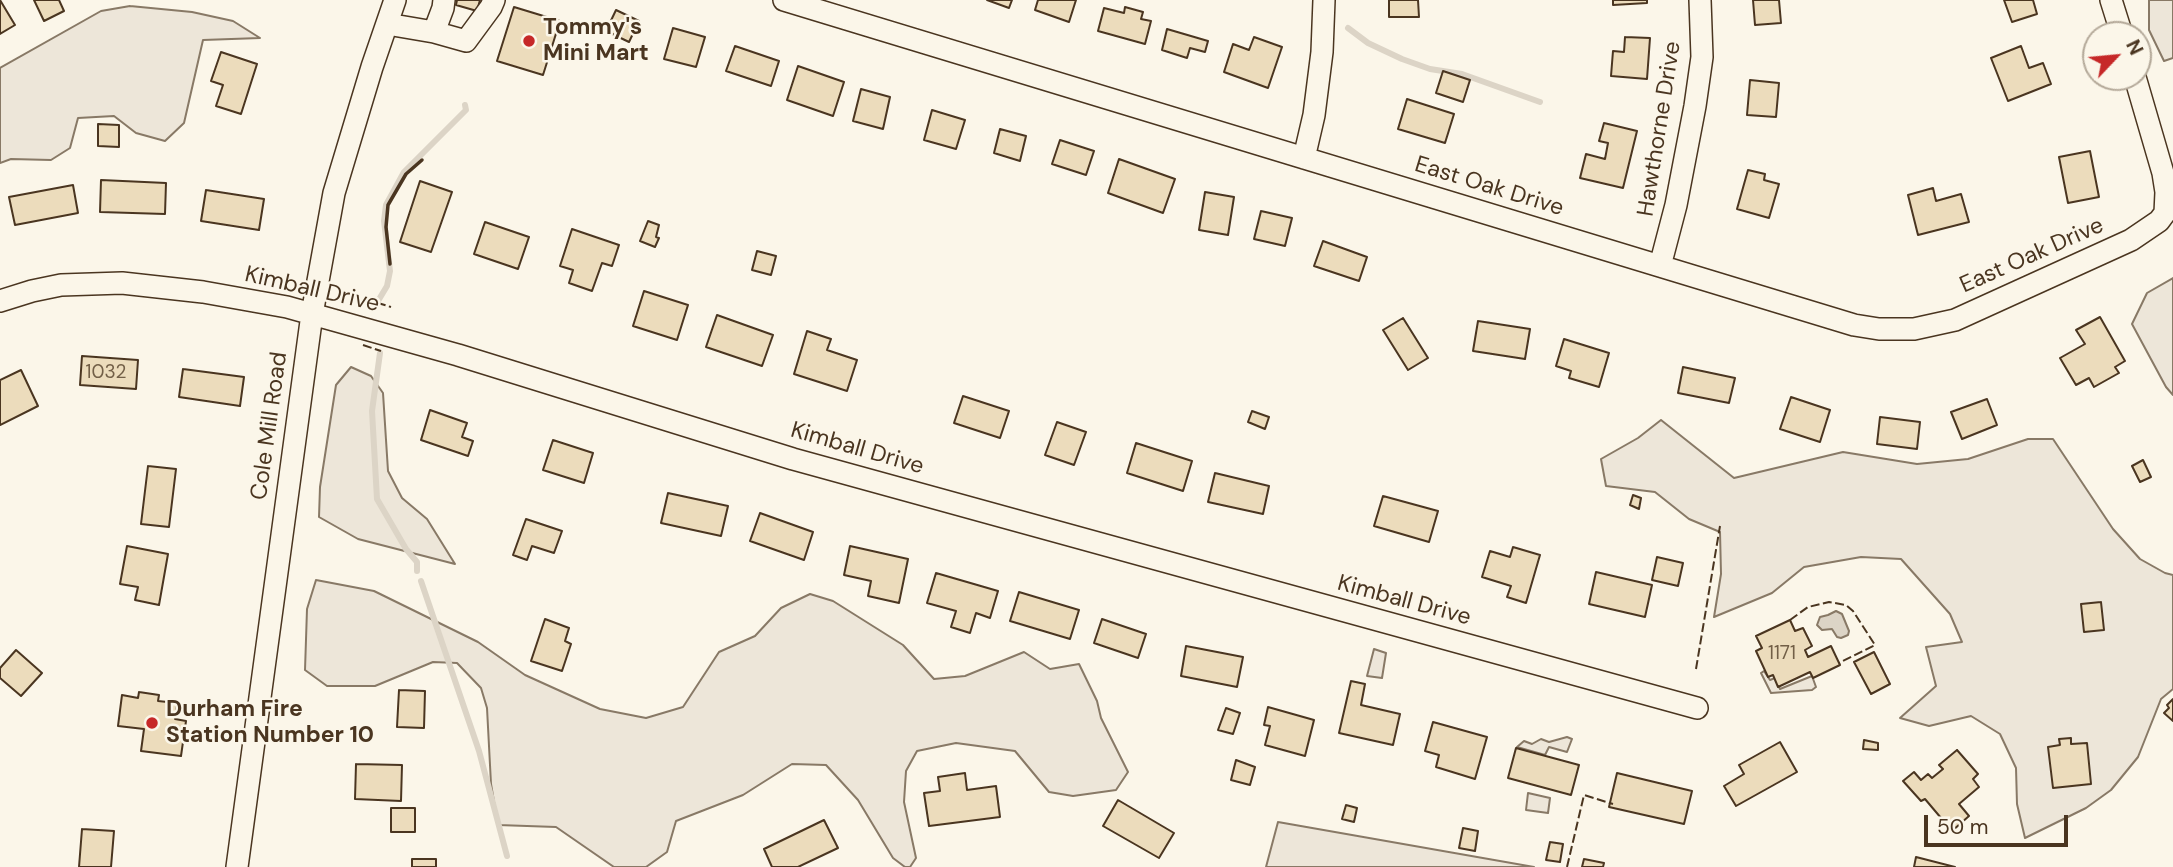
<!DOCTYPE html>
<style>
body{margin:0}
#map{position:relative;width:2173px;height:867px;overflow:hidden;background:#fbf6e9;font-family:"DM Sans",sans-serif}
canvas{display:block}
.north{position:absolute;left:2082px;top:21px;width:70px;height:70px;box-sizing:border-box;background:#fbf6e9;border:2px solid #b4a999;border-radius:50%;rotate:64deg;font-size:19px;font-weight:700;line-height:28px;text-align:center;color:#4a3520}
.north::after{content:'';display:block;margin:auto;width:24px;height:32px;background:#c62828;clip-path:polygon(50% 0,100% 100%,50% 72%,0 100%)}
.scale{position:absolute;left:1924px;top:815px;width:144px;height:32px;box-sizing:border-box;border:4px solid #4a3520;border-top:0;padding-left:9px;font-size:21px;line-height:24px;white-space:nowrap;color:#4a3520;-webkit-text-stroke:5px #fbf6e9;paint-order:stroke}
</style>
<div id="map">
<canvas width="2173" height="867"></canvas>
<div class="north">N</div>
<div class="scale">50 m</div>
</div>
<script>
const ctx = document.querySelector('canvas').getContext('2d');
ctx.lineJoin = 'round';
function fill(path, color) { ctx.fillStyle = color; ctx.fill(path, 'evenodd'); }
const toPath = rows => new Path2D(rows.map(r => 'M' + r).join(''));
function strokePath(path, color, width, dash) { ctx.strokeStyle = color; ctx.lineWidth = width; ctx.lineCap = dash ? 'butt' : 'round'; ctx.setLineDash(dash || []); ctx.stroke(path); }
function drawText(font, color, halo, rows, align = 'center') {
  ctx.font = font + ' "DM Sans",sans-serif'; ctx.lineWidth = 5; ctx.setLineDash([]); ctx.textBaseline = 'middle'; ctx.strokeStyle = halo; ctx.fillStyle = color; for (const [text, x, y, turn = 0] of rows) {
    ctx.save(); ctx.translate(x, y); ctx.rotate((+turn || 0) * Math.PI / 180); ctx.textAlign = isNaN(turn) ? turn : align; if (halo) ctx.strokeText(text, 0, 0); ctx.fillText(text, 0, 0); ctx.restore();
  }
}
const green = toPath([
 [2149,0,2173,0,2173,58,2164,61,2149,30,2149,0],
 [130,6,192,12,233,21,260,38,203,40,184,123,165,141,136,133,114,116,78,118,70,148,51,160,11,159,0,163,0,68,101,11,130,6],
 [2173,278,2173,395,2166,387,2132,324,2147,293,2173,278],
 [351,367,371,376,383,393,388,471,402,498,427,519,455,564,358,539,319,517,320,487,336,385,351,367],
 [1661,420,1734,478,1843,452,1917,464,1968,459,2028,439,2053,439,2113,529,2140,559,2165,573,2173,575,2173,689,2161,699,2138,757,2111,790,2086,808,2025,838,2017,804,2016,768,2000,734,1971,716,1929,726,1900,718,1936,686,1926,647,1962,642,1950,614,1901,559,1861,557,1804,567,1772,593,1714,617,1721,574,1720,532,1689,519,1655,492,1606,486,1601,459,1638,438,1661,420],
 [316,580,374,591,478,642,525,675,600,709,646,718,683,707,719,652,755,636,781,608,810,594,833,601,903,645,934,679,965,676,1024,652,1050,669,1079,664,1097,701,1101,718,1128,772,1116,790,1073,796,1049,792,1015,751,956,743,917,751,906,771,904,802,916,858,910,867,905,867,893,858,858,800,826,765,792,764,743,795,676,821,667,852,646,867,614,867,556,827,498,825,491,784,487,708,481,688,457,663,433,662,375,686,327,686,305,670,307,609,316,580],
 [1374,649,1386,653,1382,678,1367,676,1374,649],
 [1764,671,1770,680,1775,678,1780,689,1812,676,1816,687,1812,690,1771,693,1761,673,1764,671],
 [1567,737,1572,739,1567,752,1549,747,1545,755,1517,747,1524,741,1532,744,1541,739,1549,742,1567,737],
 [1528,793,1550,798,1548,813,1526,810,1528,793],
 [1278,822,1534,867,1266,867,1278,822]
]);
const water = toPath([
 [1836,611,1842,614,1849,631,1848,635,1841,638,1837,637,1832,629,1822,630,1817,625,1820,617,1828,615,1836,611]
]);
const stream = toPath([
 [1348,28,1368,43,1402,59,1430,69,1462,74,1540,102],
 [378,301,387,286,390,271,384,221,386,205,404,172,466,110,465,105],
 [380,353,372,411,377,499,406,549,417,562,417,571],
 [421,581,479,751,507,856]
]);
const building = toPath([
 [0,0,15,25,0,34,0,0],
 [34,0,59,0,64,11,44,21,34,0],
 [457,0,480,0,477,11,456,5,457,0],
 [987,0,1012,0,1009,8,987,0],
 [1038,0,1076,0,1069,22,1035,10,1038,0],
 [1389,0,1418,0,1419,17,1389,17,1389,0],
 [1613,0,1647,0,1647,3,1613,5,1613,0],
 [1753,0,1779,0,1781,23,1755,25,1753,0],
 [2004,0,2033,0,2037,14,2012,22,2004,0],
 [514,7,560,21,543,75,497,61,514,7],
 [1125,7,1143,12,1141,19,1151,21,1145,44,1098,31,1104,8,1124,13,1125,7],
 [616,10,639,21,629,42,606,31,616,10],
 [673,28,705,37,696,67,664,59,673,28],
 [1167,29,1208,41,1205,52,1190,48,1187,58,1162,50,1167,29],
 [1254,37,1282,47,1268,88,1224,72,1233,44,1249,50,1254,37],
 [1625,37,1650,38,1647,79,1611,76,1613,51,1624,52,1625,37],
 [735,46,779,61,771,86,726,71,735,46],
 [2021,46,2029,68,2043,63,2051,84,2008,101,1991,58,2021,46],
 [221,52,257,64,241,114,216,106,223,85,211,81,221,52],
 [798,66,844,82,833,116,787,100,798,66],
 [1443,71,1470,80,1463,102,1436,93,1443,71],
 [1750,80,1779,83,1776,117,1747,115,1750,80],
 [861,89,890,97,883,129,853,121,861,89],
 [1407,99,1454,114,1445,143,1398,129,1407,99],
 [932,110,965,120,956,149,924,140,932,110],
 [1604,123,1637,131,1623,188,1580,178,1586,154,1605,159,1608,143,1599,141,1604,123],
 [98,124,119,125,119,147,98,146,98,124],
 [1000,129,1026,136,1020,161,994,153,1000,129],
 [1060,140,1094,151,1086,175,1052,164,1060,140],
 [2090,151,2099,197,2068,203,2059,157,2090,151],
 [1119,159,1175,179,1163,213,1108,193,1119,159],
 [1748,170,1765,174,1764,180,1779,184,1769,218,1737,209,1748,170],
 [101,180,166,183,165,214,100,212,101,180],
 [420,181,452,192,431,252,400,242,420,181],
 [73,185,78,213,15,225,9,197,73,185],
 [1933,188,1936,201,1961,194,1969,222,1918,235,1908,195,1933,188],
 [206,190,264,199,259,230,201,221,206,190],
 [1205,192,1234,197,1228,235,1199,230,1205,192],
 [1261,211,1292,218,1285,246,1254,239,1261,211],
 [648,221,659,225,656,237,659,238,655,247,640,241,648,221],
 [485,222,529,237,518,269,474,254,485,222],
 [572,229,619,245,612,266,602,263,592,291,569,283,573,270,560,266,572,229],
 [1323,241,1367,257,1359,281,1314,266,1323,241],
 [757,251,776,256,771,275,752,270,757,251],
 [644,291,688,305,677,340,633,326,644,291],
 [717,315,773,335,762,366,706,347,717,315],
 [2100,317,2125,361,2115,367,2119,373,2094,387,2089,378,2076,385,2060,358,2085,344,2076,330,2100,317],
 [1403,318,1428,358,1408,370,1383,330,1403,318],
 [1478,321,1530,329,1525,359,1473,351,1478,321],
 [807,331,831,339,827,350,857,360,847,391,794,374,807,331],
 [1564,339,1609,353,1599,387,1569,378,1571,371,1556,366,1564,339],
 [82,356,138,360,136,389,80,385,82,356],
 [1683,367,1735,378,1729,403,1678,393,1683,367],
 [183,369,244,377,240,406,179,397,183,369],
 [21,370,38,406,0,425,0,380,21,370],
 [963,396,1009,411,1000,438,954,423,963,396],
 [1791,397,1830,410,1820,442,1780,429,1791,397],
 [1987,399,1997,425,1962,439,1951,412,1987,399],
 [430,410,467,423,462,437,473,441,468,456,421,440,430,410],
 [1252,411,1269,417,1265,429,1248,422,1252,411],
 [1880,417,1920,422,1917,449,1877,444,1880,417],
 [1057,422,1086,432,1074,465,1045,455,1057,422],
 [553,440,593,453,584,483,543,470,553,440],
 [1136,443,1192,461,1183,491,1127,473,1136,443],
 [2143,460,2151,477,2140,482,2132,466,2143,460],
 [148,466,176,469,169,527,141,524,148,466],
 [1215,473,1269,486,1263,514,1208,502,1215,473],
 [668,493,728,506,721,536,661,523,668,493],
 [1633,495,1641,498,1639,509,1630,505,1633,495],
 [1383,496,1438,511,1429,542,1374,526,1383,496],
 [760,513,813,532,804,560,750,541,760,513],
 [526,519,562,531,554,553,532,546,527,560,513,555,526,519],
 [127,546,168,554,159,605,135,600,138,587,120,584,127,546],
 [850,546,908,559,899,603,868,596,871,581,844,575,850,546],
 [1513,547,1540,555,1526,603,1507,597,1511,586,1482,577,1490,551,1510,557,1513,547],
 [1657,557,1683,563,1678,586,1652,580,1657,557],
 [1596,572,1652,585,1645,617,1589,604,1596,572],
 [936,573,998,591,990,618,976,613,970,633,951,627,956,611,927,603,936,573],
 [1019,592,1079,610,1070,639,1010,621,1019,592],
 [2101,602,2104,630,2084,632,2081,604,2101,602],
 [545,619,569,628,565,641,571,644,562,671,531,661,545,619],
 [1102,619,1146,634,1138,658,1094,643,1102,619],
 [1790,620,1795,631,1803,628,1812,646,1805,650,1808,657,1831,646,1840,665,1813,678,1810,672,1778,687,1773,675,1768,677,1756,651,1762,648,1756,636,1790,620],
 [1186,646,1243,657,1237,687,1181,676,1186,646],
 [16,650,42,673,21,696,0,678,0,668,16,650],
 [1874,652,1890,684,1871,694,1854,662,1874,652],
 [1351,681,1365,684,1361,705,1400,714,1393,745,1339,733,1351,681],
 [399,690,425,691,424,728,397,727,399,690],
 [139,692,159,695,158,701,177,703,175,719,186,721,181,756,141,751,144,729,118,726,122,695,138,698,139,692],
 [2173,699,2173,721,2164,713,2169,708,2167,705,2173,699],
 [1268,707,1314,720,1305,756,1265,745,1270,726,1264,725,1268,707],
 [1226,708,1240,713,1233,734,1218,730,1226,708],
 [1433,722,1487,737,1475,779,1436,767,1439,755,1425,751,1433,722],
 [2071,738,2071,744,2087,743,2091,784,2053,788,2048,747,2060,745,2059,739,2071,738],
 [1864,740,1878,743,1878,750,1863,749,1864,740],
 [1780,742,1797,772,1736,806,1724,786,1744,774,1739,765,1780,742],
 [1516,748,1579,765,1571,795,1508,778,1516,748],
 [1957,750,1978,774,1973,779,1979,787,1959,804,1969,816,1952,831,1925,799,1921,801,1903,781,1914,772,1921,780,1928,774,1932,778,1943,769,1939,765,1957,750],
 [1236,760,1255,767,1250,785,1231,780,1236,760],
 [356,764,402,765,401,801,355,799,356,764],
 [965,773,967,790,996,786,1000,817,929,826,924,793,940,791,938,777,965,773],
 [1617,773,1692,791,1684,824,1609,807,1617,773],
 [1118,800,1174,833,1159,858,1103,826,1118,800],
 [1346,805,1357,808,1354,822,1342,819,1346,805],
 [391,808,415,808,415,832,391,832,391,808],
 [824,820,838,848,798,867,772,867,764,849,824,820],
 [1463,828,1478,831,1475,851,1459,848,1463,828],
 [82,829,114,831,111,867,79,867,82,829],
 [1550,842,1563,844,1560,862,1546,860,1550,842],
 [1916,857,1955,867,1914,867,1916,857],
 [412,859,436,859,436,867,412,867,412,859],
 [1584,859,1604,863,1603,867,1582,867,1584,859]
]);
const minor = toPath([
 [444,0,443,8,434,32,466,41,491,7,494,0],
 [784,0,1854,325,1879,329,1914,329,1955,320,2131,240,2159,221,2165,213,2166,192,2163,173,2135,77],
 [2111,0,2122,35],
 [387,24,434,32],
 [1304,158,1314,115,1322,52,1324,0],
 [1660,266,1676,205,1695,106,1702,57,1700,0],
 [0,301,32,291,61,285,122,283,203,292,287,307,458,355,793,459,1697,708],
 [237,867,312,314,334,193,372,67,395,0]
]);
const fence = toPath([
 [365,299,391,307],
 [363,345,381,351],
 [1790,620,1808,607,1829,602,1846,605,1853,611,1875,645,1839,663],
 [1696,669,1720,526],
 [1567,867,1584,795,1613,804]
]);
const wall = toPath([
 [390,264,386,227,388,205,406,174,422,160]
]);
const markers = [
 [529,41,7,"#c62828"],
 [152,723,7,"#c62828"]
];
const numberNames = [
 ["1032",106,373],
 ["1171",1782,654]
];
const poiNames = [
 ["Tommy's",543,28],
 ["Mini Mart",543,54],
 ["Durham Fire",166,710],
 ["Station Number 10",166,736]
];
const streetNames = [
 ["Hawthorne Drive",1660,129,-81],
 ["East Oak Drive",1489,187,17],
 ["East Oak Drive",2032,256,-24],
 ["Kimball Drive",312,290,13],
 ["Cole Mill Road",270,426,-82],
 ["Kimball Drive",857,449,16],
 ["Kimball Drive",1404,601,15]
];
fill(green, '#ede6d9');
strokePath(green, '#887966', 2);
fill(water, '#dcd4c6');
strokePath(water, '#887966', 2);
strokePath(stream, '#dcd4c6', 6);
fill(building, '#ecdcbc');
strokePath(building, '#4a3520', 2);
strokePath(minor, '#4a3520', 24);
strokePath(minor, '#fbf6e9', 21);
strokePath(fence, '#4a3520', 2, [9, 3.5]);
strokePath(wall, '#4a3520', 3.5);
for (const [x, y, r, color] of markers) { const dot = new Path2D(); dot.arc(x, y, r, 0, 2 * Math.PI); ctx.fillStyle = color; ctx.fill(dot); strokePath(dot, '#fbf6e9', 2.5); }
drawText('19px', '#725f47', null, numberNames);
drawText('bold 23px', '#4a3520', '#fbf6e9', poiNames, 'left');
drawText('23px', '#4a3520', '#fbf6e9', streetNames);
</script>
